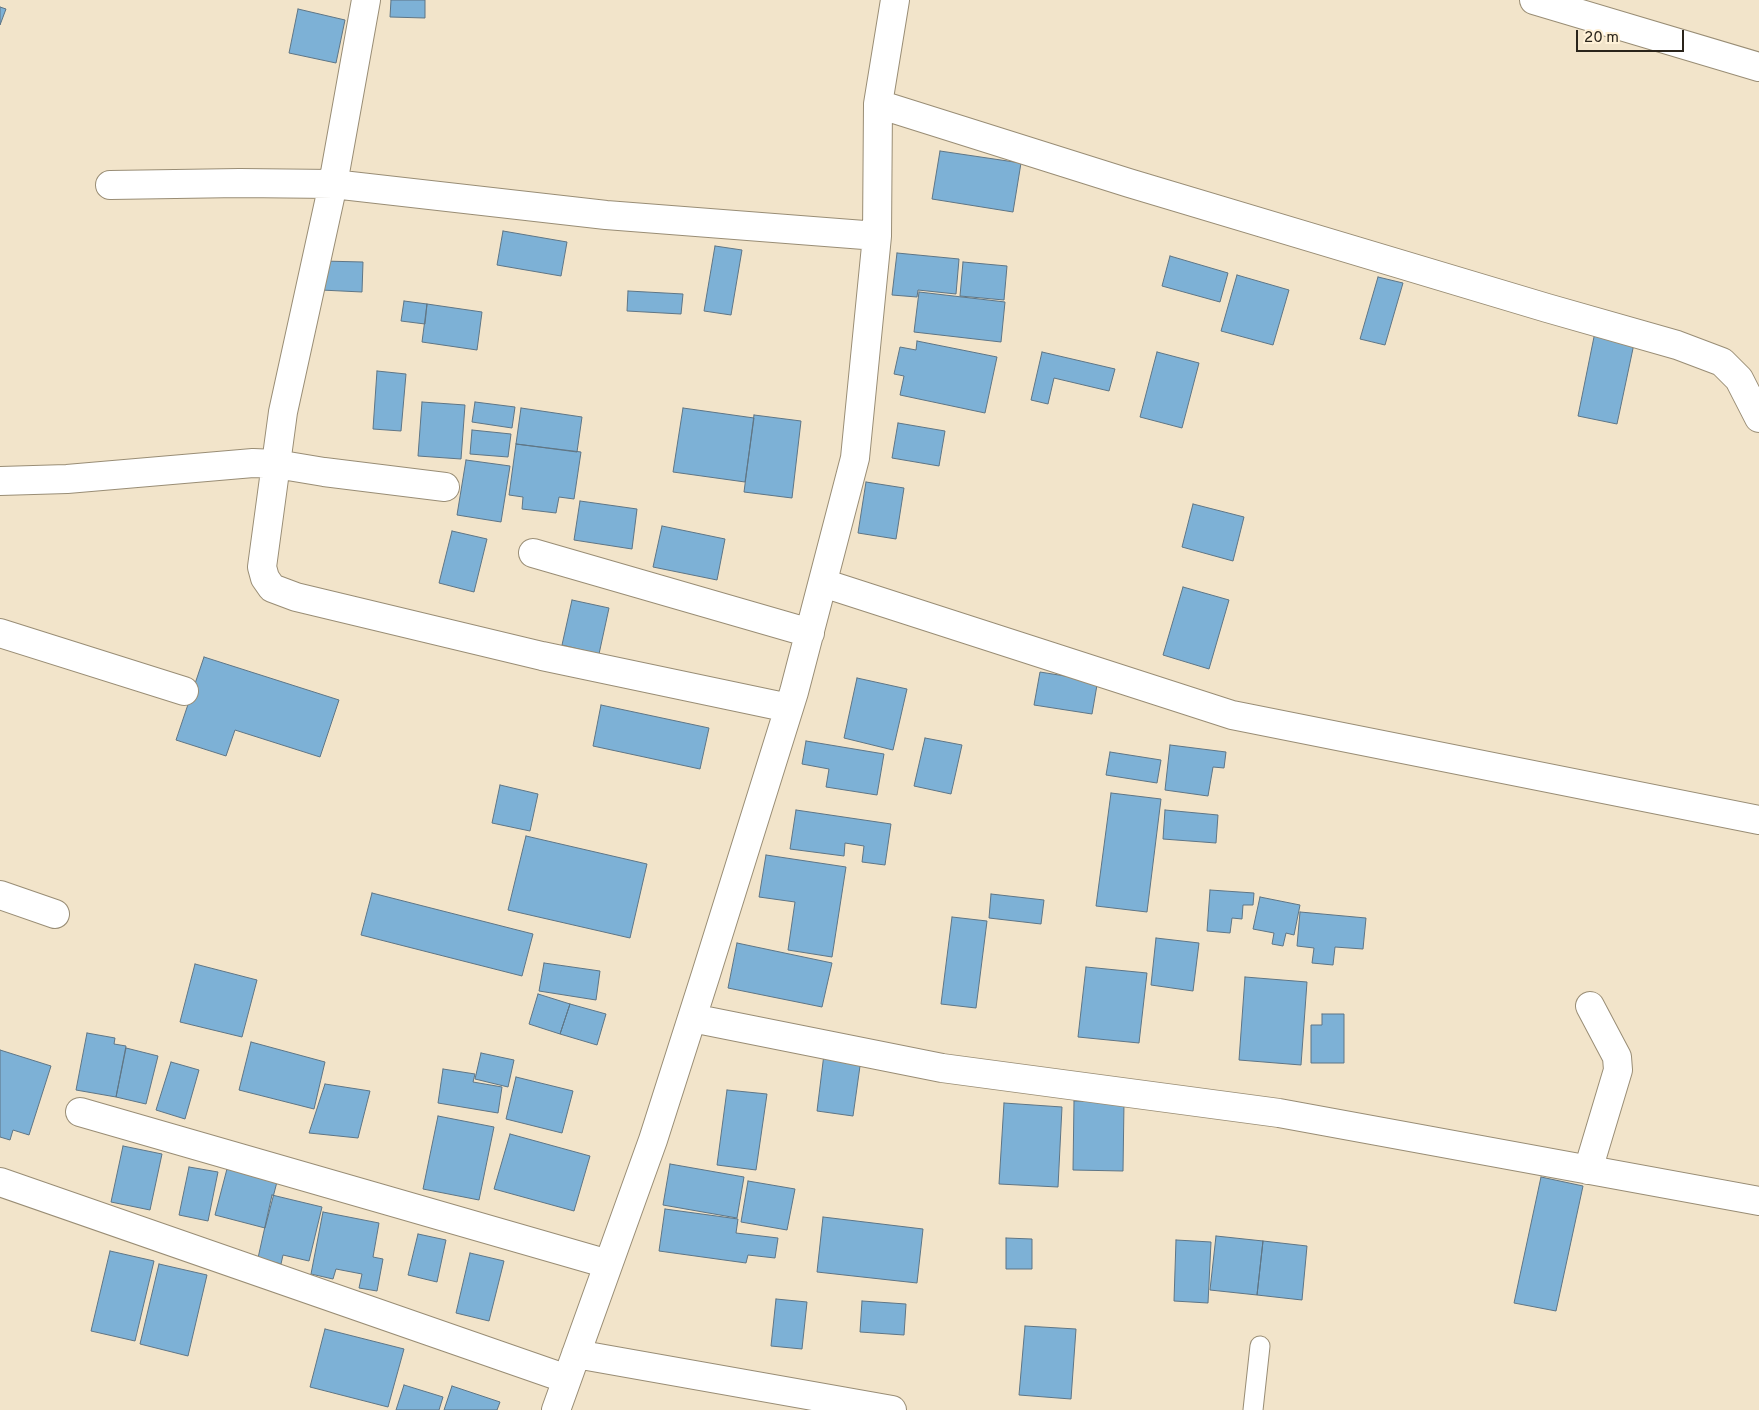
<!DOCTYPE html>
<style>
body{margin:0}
#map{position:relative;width:1759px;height:1410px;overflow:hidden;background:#f2e4ca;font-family:Overpass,sans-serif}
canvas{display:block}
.scale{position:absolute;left:1576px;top:30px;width:108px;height:22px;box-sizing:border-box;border:2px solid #2a241b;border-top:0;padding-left:6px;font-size:15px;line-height:18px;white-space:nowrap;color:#2a241b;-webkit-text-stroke:4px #fff1d7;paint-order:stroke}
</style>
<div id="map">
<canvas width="1759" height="1410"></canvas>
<div class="scale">20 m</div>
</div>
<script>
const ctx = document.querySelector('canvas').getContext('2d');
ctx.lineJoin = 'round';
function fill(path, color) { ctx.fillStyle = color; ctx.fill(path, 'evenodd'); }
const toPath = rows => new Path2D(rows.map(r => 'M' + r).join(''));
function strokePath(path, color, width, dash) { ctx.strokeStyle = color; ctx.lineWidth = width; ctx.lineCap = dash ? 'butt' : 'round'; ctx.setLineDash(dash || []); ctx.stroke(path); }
const building = toPath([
 [391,0,425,0,425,18,390,17,391,0],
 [0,7,6,9,0,25,0,7],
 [298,9,345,20,336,63,289,53,298,9],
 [940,151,1021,163,1013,212,932,199,940,151],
 [503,231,567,242,561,276,497,265,503,231],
 [715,246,742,250,731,315,704,311,715,246],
 [897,253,959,259,956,294,918,290,917,297,892,295,897,253],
 [1170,256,1228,273,1220,302,1162,286,1170,256],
 [322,261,363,262,362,292,321,290,322,261],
 [963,262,1007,266,1004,300,960,296,963,262],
 [1237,275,1289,290,1273,345,1221,331,1237,275],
 [1378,277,1403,283,1385,345,1360,339,1378,277],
 [628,291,683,294,681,314,627,311,628,291],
 [919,292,1005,302,1001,342,914,332,919,292],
 [404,301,427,304,425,324,401,321,404,301],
 [427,304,482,312,477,350,422,342,427,304],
 [1595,332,1635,339,1617,424,1578,416,1595,332],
 [917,341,997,357,985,413,900,395,904,376,894,374,900,347,916,350,917,341],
 [1042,352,1115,369,1109,391,1054,378,1048,404,1031,400,1042,352],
 [1157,352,1199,363,1182,428,1140,417,1157,352],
 [377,371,406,374,401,431,373,429,377,371],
 [422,402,465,405,461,459,418,456,422,402],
 [475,402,515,407,512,428,472,422,475,402],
 [521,408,582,417,577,452,516,444,521,408],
 [683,408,754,418,745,482,673,472,683,408],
 [754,415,801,421,792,498,744,492,754,415],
 [898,423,945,431,939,466,892,458,898,423],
 [472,430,511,434,508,457,470,454,472,430],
 [516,444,581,452,574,499,559,497,556,513,522,509,523,497,509,495,516,444],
 [466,460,510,466,501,522,457,515,466,460],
 [866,482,904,488,896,539,858,533,866,482],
 [580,501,637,509,632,549,574,540,580,501],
 [1193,504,1244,517,1233,561,1182,547,1193,504],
 [662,526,725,539,717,580,653,567,662,526],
 [452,531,487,539,474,592,439,583,452,531],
 [1183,587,1229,600,1209,669,1163,655,1183,587],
 [572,600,609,608,599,654,562,645,572,600],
 [204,657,339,700,320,757,235,730,226,756,176,740,204,657],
 [1066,668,1091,672,1089,683,1097,685,1092,714,1034,705,1040,672,1065,676,1066,668],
 [857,678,907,689,893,750,844,738,857,678],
 [601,705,709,728,700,769,593,746,601,705],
 [925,738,962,745,951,794,914,786,925,738],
 [806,741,884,754,877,795,826,787,829,769,802,764,806,741],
 [1170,745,1226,752,1224,768,1213,767,1208,796,1165,790,1170,745],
 [1110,752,1161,760,1157,783,1106,775,1110,752],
 [500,785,538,794,530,831,492,823,500,785],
 [1111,793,1161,799,1147,912,1096,906,1111,793],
 [796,810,891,824,885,865,862,862,864,846,845,843,844,856,790,849,796,810],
 [1165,810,1218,815,1216,843,1163,839,1165,810],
 [526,836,647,864,630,938,508,910,526,836],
 [766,855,846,867,832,957,788,950,795,902,759,897,766,855],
 [1210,890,1254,893,1253,905,1243,905,1242,919,1232,918,1230,933,1207,931,1210,890],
 [372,893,533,934,522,976,361,935,372,893],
 [991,894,1044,900,1041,924,989,918,991,894],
 [1260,897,1300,905,1294,935,1286,933,1283,946,1272,944,1274,933,1253,929,1260,897],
 [1300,912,1366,918,1363,949,1335,947,1333,965,1312,963,1314,948,1297,946,1300,912],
 [952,917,987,921,976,1008,941,1004,952,917],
 [1156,938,1199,943,1193,991,1151,985,1156,938],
 [737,943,832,963,822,1007,728,988,737,943],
 [544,963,600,971,596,1000,539,991,544,963],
 [195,964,257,980,242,1037,180,1022,195,964],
 [1086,967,1147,973,1139,1043,1078,1037,1086,967],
 [1245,977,1307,982,1301,1065,1239,1060,1245,977],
 [538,994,570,1004,560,1034,529,1024,538,994],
 [570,1004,606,1014,597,1045,560,1034,570,1004],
 [1322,1014,1344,1014,1344,1063,1311,1063,1311,1025,1322,1025,1322,1014],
 [87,1033,115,1038,114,1044,126,1046,116,1097,76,1090,87,1033],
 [251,1042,325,1062,314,1109,239,1090,251,1042],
 [126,1048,158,1056,146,1104,116,1097,126,1048],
 [0,1050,51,1066,29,1135,13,1130,10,1140,0,1137,0,1050],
 [481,1053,514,1060,508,1087,475,1079,481,1053],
 [824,1054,861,1059,853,1116,817,1111,824,1054],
 [171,1062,199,1070,185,1119,156,1110,171,1062],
 [443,1069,475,1074,473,1082,502,1087,498,1113,438,1103,443,1069],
 [516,1077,573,1091,562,1133,506,1119,516,1077],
 [325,1084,370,1091,358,1138,309,1133,325,1084],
 [727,1090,767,1094,756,1170,717,1165,727,1090],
 [1074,1101,1124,1102,1123,1171,1073,1170,1074,1101],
 [1004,1103,1062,1107,1058,1187,999,1184,1004,1103],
 [438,1116,494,1127,479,1200,423,1189,438,1116],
 [510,1134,590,1156,574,1211,494,1189,510,1134],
 [123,1146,162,1154,150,1210,111,1202,123,1146],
 [670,1164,744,1177,737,1218,663,1205,670,1164],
 [228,1165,278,1178,265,1228,215,1215,228,1165],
 [189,1167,218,1172,208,1221,179,1215,189,1167],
 [1541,1177,1583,1186,1556,1311,1514,1303,1541,1177],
 [748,1181,795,1189,787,1230,741,1222,748,1181],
 [272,1195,322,1207,309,1261,283,1255,281,1264,258,1258,272,1195],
 [665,1209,738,1219,736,1233,778,1238,775,1258,748,1255,746,1263,659,1251,665,1209],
 [323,1212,379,1223,373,1257,383,1259,377,1291,359,1288,362,1274,336,1269,333,1279,311,1274,323,1212],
 [823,1217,923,1229,917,1283,817,1272,823,1217],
 [418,1234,446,1240,437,1282,408,1275,418,1234],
 [1216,1236,1263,1241,1257,1295,1210,1290,1216,1236],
 [1006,1238,1032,1239,1032,1269,1006,1269,1006,1238],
 [1176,1240,1211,1242,1208,1303,1174,1301,1176,1240],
 [1263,1241,1307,1246,1302,1300,1257,1295,1263,1241],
 [110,1251,154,1261,135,1341,91,1331,110,1251],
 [470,1253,504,1261,489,1321,456,1313,470,1253],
 [159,1264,207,1275,188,1356,140,1344,159,1264],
 [776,1299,807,1302,802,1349,771,1346,776,1299],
 [862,1301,906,1304,904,1335,860,1332,862,1301],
 [1025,1326,1076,1329,1071,1399,1019,1395,1025,1326],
 [325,1329,404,1349,388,1407,310,1387,325,1329],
 [404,1385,443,1397,439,1410,396,1410,404,1385],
 [452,1386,500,1402,497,1410,444,1410,452,1386]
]);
const service = toPath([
 [1253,1410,1260,1346]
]);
const minor = toPath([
 [1534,0,1759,67],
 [878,104,1129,183,1547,308,1677,345,1722,362,1739,379,1759,418],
 [110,185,240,183,333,184,366,0],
 [0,481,67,479,253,463,276,464,324,472,445,487],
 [533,553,810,633],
 [823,583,1232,715,1759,820],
 [0,633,184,691],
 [789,708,542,656,296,597,272,588,265,578,262,567,283,412,333,184,606,215,877,236],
 [0,895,55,914],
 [692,1018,942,1068,1279,1113,1759,1201],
 [80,1112,608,1264],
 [1588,1170,1618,1070,1617,1057,1590,1006],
 [0,1182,567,1379],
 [576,1354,892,1410],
 [556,1410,653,1140,706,974,794,692,855,458,877,236,878,104,895,0]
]);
fill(building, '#7db1d6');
strokePath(building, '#5e7585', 1);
strokePath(service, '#998d75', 21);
strokePath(minor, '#998d75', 30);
strokePath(service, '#fff', 19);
strokePath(minor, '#fff', 28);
</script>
